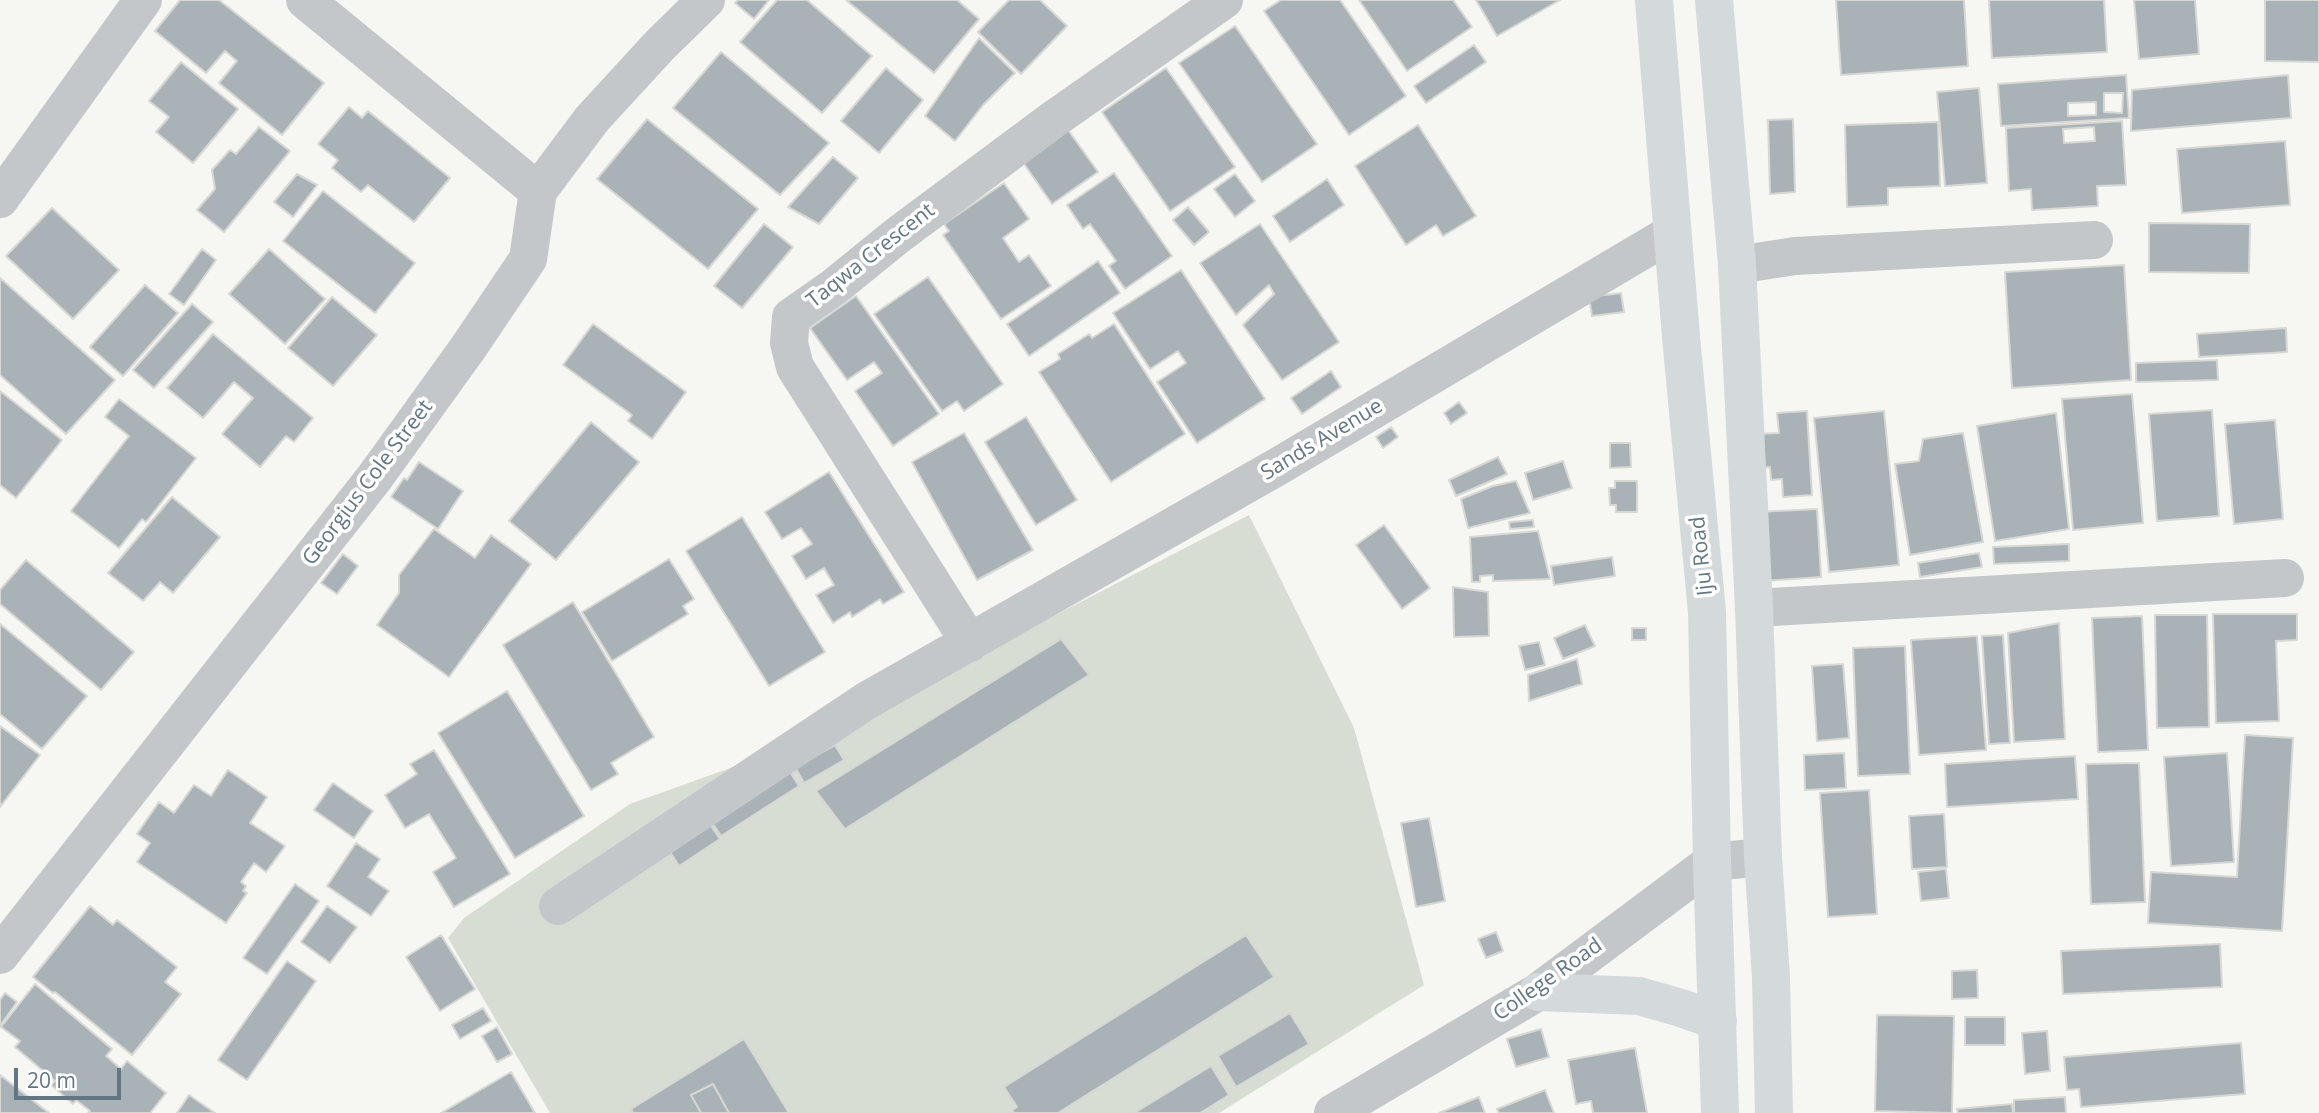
<!DOCTYPE html>
<style>
body{margin:0}
#map{position:relative;width:2319px;height:1113px;overflow:hidden;background:#f6f6f2;font-family:"Open Sans",sans-serif}
canvas{display:block}
.scale{position:absolute;left:14px;top:1068px;width:107px;height:32px;box-sizing:border-box;border:4px solid #637684;border-top:0;padding-left:9px;font-size:21px;line-height:24px;white-space:nowrap;color:#637684;-webkit-text-stroke:5px #fff;paint-order:stroke}
</style>
<div id="map">
<canvas width="2319" height="1113"></canvas>
<div class="scale">20 m</div>
</div>
<script>
const ctx = document.querySelector('canvas').getContext('2d');
ctx.lineJoin = 'round';
function fill(path, color) { ctx.fillStyle = color; ctx.fill(path, 'evenodd'); }
const toPath = rows => new Path2D(rows.map(r => 'M' + r).join(''));
function strokePath(path, color, width, dash) { ctx.strokeStyle = color; ctx.lineWidth = width; ctx.lineCap = dash ? 'butt' : 'round'; ctx.setLineDash(dash || []); ctx.stroke(path); }
function drawText(font, color, halo, rows, align = 'center') {
  ctx.font = font + ' "Open Sans",sans-serif'; ctx.lineWidth = 7; ctx.setLineDash([]); ctx.textBaseline = 'middle'; ctx.strokeStyle = halo; ctx.fillStyle = color; for (const [text, x, y, turn = 0] of rows) {
    ctx.save(); ctx.translate(x, y); ctx.rotate((+turn || 0) * Math.PI / 180); ctx.textAlign = isNaN(turn) ? turn : align; if (halo) ctx.strokeText(text, 0, 0); ctx.fillText(text, 0, 0); ctx.restore();
  }
}
const green = toPath([
 [1249,515,1354,728,1424,985,1219,1113,550,1113,448,938,464,918,630,804,825,734]
]);
const building = toPath([
 [180,0,219,0,324,83,282,135,219,83,237,61,225,51,206,73,155,31,180,0],
 [738,0,769,0,754,19,735,3,738,0],
 [777,0,807,0,872,56,822,113,740,42,777,0],
 [846,0,957,0,979,19,934,73,846,0],
 [1009,0,1040,0,1067,26,1021,74,978,32,1009,0],
 [1281,0,1340,0,1406,96,1349,135,1264,11,1281,0],
 [1359,0,1453,0,1472,27,1407,71,1359,0],
 [1476,0,1560,0,1497,36,1476,0],
 [1836,0,1964,0,1968,66,1841,75,1836,0],
 [1989,0,2104,0,2107,52,1992,58,1989,0],
 [2134,0,2195,0,2199,54,2139,59,2134,0],
 [2265,0,2319,0,2319,62,2265,61,2265,0],
 [1235,26,1317,144,1262,182,1179,63,1235,26],
 [979,38,1015,73,983,105,955,141,925,116,979,38],
 [1474,45,1486,62,1426,103,1414,86,1474,45],
 [721,52,829,143,780,195,673,108,721,52],
 [181,62,238,109,193,163,156,132,169,117,149,101,181,62],
 [886,68,923,100,879,153,841,121,886,68],
 [1166,68,1235,167,1170,211,1102,112,1166,68],
 [2126,75,2129,118,2001,126,1998,84,2126,75],
 [2104,93,2123,93,2122,113,2104,112,2104,93],
 [2096,102,2096,115,2068,116,2068,103,2096,102],
 [2288,75,2291,118,2131,131,2132,90,2288,75],
 [1979,88,1987,183,1945,186,1937,92,1979,88],
 [349,107,362,118,368,111,450,178,414,222,368,185,361,192,332,168,338,160,318,144,349,107],
 [647,119,758,209,708,269,597,179,647,119],
 [1793,119,1795,192,1770,194,1768,120,1793,119],
 [2122,121,2126,185,2097,186,2098,206,2032,210,2031,189,2009,191,2006,128,2122,121],
 [2094,127,2095,141,2064,143,2063,129,2094,127],
 [1938,122,1940,186,1888,188,1888,205,1847,207,1845,125,1938,122],
 [1418,125,1476,216,1443,236,1436,225,1406,245,1355,166,1418,125],
 [259,127,290,151,224,232,197,210,215,189,212,170,230,150,236,154,259,127],
 [1066,127,1098,172,1052,204,1020,158,1066,127],
 [2285,141,2290,205,2182,213,2177,149,2285,141],
 [833,157,858,178,819,224,788,207,833,157],
 [1114,173,1172,256,1125,289,1109,266,1116,261,1090,224,1083,229,1067,205,1114,173],
 [297,174,317,185,293,217,274,202,297,174],
 [1235,174,1255,201,1235,217,1214,189,1235,174],
 [1327,179,1344,205,1290,242,1273,216,1327,179],
 [1004,183,1029,219,1003,238,1019,262,1029,255,1051,286,1001,319,943,235,949,231,944,224,1004,183],
 [323,191,415,263,375,313,283,241,323,191],
 [1188,207,1209,232,1194,245,1173,220,1188,207],
 [52,208,119,270,73,319,6,256,52,208],
 [2149,223,2250,224,2249,273,2149,272,2149,223],
 [764,224,793,247,742,308,714,286,764,224],
 [1260,224,1339,342,1282,380,1243,325,1274,294,1269,285,1236,315,1200,263,1260,224],
 [202,249,216,260,184,305,169,294,202,249],
 [269,249,325,299,285,344,229,294,269,249],
 [1098,261,1120,293,1029,356,1007,324,1098,261],
 [2124,265,2131,380,2012,388,2005,272,2124,265],
 [1181,270,1265,399,1197,443,1157,382,1186,363,1178,351,1150,369,1113,313,1181,270],
 [928,277,1003,384,964,411,957,401,942,411,874,314,928,277],
 [0,278,115,380,66,434,0,375,0,278],
 [145,285,178,313,123,376,90,347,145,285],
 [1621,293,1624,312,1592,316,1589,297,1621,293],
 [856,296,939,414,893,446,855,391,882,373,874,362,847,380,810,328,856,296],
 [332,297,377,335,333,386,288,348,332,297],
 [192,304,213,322,154,388,133,370,192,304],
 [593,324,686,392,652,439,628,421,632,415,563,365,593,324],
 [1114,324,1185,434,1111,482,1039,372,1060,359,1058,354,1089,334,1092,338,1114,324],
 [2286,328,2287,352,2199,357,2197,334,2286,328],
 [213,334,313,418,294,442,286,436,260,467,222,434,253,398,234,382,203,418,167,388,213,334],
 [2217,360,2218,380,2136,382,2136,363,2217,360],
 [1331,371,1341,387,1302,414,1291,398,1331,371],
 [0,391,62,440,16,498,0,485,0,391],
 [2132,394,2143,523,2073,530,2062,399,2132,394],
 [119,399,196,458,146,522,142,519,119,548,71,511,129,436,105,417,119,399],
 [1459,402,1467,413,1451,424,1444,413,1459,402],
 [2212,410,2219,516,2157,521,2149,414,2212,410],
 [1807,411,1812,495,1783,497,1782,479,1771,480,1770,467,1757,468,1755,434,1779,433,1777,413,1807,411],
 [1884,411,1899,565,1829,572,1814,418,1884,411],
 [2056,413,2069,529,1995,541,1977,426,2056,413],
 [1026,417,1077,500,1036,525,985,442,1026,417],
 [2275,420,2283,519,2234,524,2225,424,2275,420],
 [591,422,639,462,556,560,509,521,591,422],
 [1391,427,1398,437,1383,448,1376,437,1391,427],
 [964,433,1033,550,977,580,912,462,964,433],
 [1963,433,1983,542,1910,555,1895,464,1919,461,1923,439,1963,433],
 [1610,443,1630,443,1631,467,1610,468,1610,443],
 [1498,457,1507,474,1456,496,1449,480,1498,457],
 [1563,461,1572,488,1533,500,1525,473,1563,461],
 [419,462,463,491,438,529,391,497,404,478,407,480,419,462],
 [829,472,904,592,883,604,880,599,852,617,850,612,833,623,816,595,834,585,824,568,806,579,792,556,812,544,801,528,782,539,765,512,829,472],
 [1516,481,1530,513,1468,528,1461,499,1493,486,1516,481],
 [1615,481,1637,481,1637,512,1616,512,1616,505,1610,505,1609,488,1615,488,1615,481],
 [172,497,220,537,173,593,160,582,143,601,108,573,172,497],
 [1817,509,1821,577,1763,581,1758,512,1817,509],
 [742,517,825,652,769,686,686,551,742,517],
 [1533,520,1534,527,1510,529,1509,522,1533,520],
 [1384,525,1430,588,1402,609,1356,545,1384,525],
 [434,529,475,558,491,535,531,564,449,677,377,625,399,593,399,575,434,529],
 [1538,531,1550,579,1493,581,1493,575,1480,576,1480,582,1472,582,1470,537,1538,531],
 [2069,544,2069,561,1994,564,1993,547,2069,544],
 [1979,553,1982,567,1920,577,1918,563,1979,553],
 [343,554,358,566,337,594,321,583,343,554],
 [1612,557,1615,576,1554,585,1551,566,1612,557],
 [669,559,694,599,683,606,688,614,612,661,582,612,669,559],
 [26,560,134,652,101,690,0,604,0,590,26,560],
 [1453,587,1488,592,1489,636,1454,637,1453,587],
 [573,602,654,737,611,763,618,774,591,790,503,645,573,602],
 [2213,614,2297,614,2297,640,2276,641,2279,721,2216,723,2213,614],
 [2155,615,2207,615,2209,727,2157,728,2155,615],
 [2142,616,2148,750,2098,752,2092,618,2142,616],
 [2059,623,2065,739,2014,742,2008,633,2059,623],
 [0,624,87,696,42,749,0,714,0,624],
 [1585,625,1595,646,1563,659,1554,638,1585,625],
 [1632,628,1646,628,1646,640,1632,640,1632,628],
 [2003,635,2010,743,1989,744,1982,636,2003,635],
 [1977,636,1986,750,1919,755,1911,640,1977,636],
 [1061,639,1089,675,845,829,816,791,1061,639],
 [1539,642,1545,665,1525,670,1519,646,1539,642],
 [1905,646,1910,774,1858,776,1853,648,1905,646],
 [1577,659,1582,684,1529,701,1528,675,1577,659],
 [1843,664,1849,738,1817,741,1812,666,1843,664],
 [507,691,584,816,515,858,438,733,507,691],
 [0,726,40,755,0,807,0,726],
 [2245,735,2293,738,2282,931,2148,923,2151,872,2237,877,2245,735],
 [835,745,844,760,804,783,795,767,835,745],
 [434,750,510,874,454,907,433,872,456,858,429,814,405,828,385,795,417,774,410,764,434,750],
 [1844,753,1846,788,1805,790,1804,755,1844,753],
 [2227,753,2234,862,2171,866,2164,757,2227,753],
 [2075,756,2078,799,1947,807,1945,764,2075,756],
 [2139,763,2145,902,2091,904,2086,764,2139,763],
 [228,770,267,797,250,823,285,846,266,872,254,863,241,882,246,886,243,891,247,893,226,923,137,862,150,843,137,834,159,802,174,813,194,785,211,796,228,770],
 [790,772,799,786,721,836,711,821,790,772],
 [333,783,373,811,354,838,314,810,333,783],
 [1869,790,1877,914,1828,917,1820,793,1869,790],
 [1944,814,1947,867,1912,869,1909,816,1944,814],
 [1429,818,1445,901,1416,907,1401,823,1429,818],
 [709,823,720,839,679,866,668,849,709,823],
 [356,843,380,859,368,877,389,891,371,916,327,886,356,843],
 [1946,869,1949,898,1921,901,1918,872,1946,869],
 [295,884,319,901,267,974,243,958,295,884],
 [90,906,113,925,117,920,177,967,165,982,181,994,132,1055,55,992,53,993,33,977,90,906],
 [327,906,357,927,330,963,301,942,327,906],
 [1496,932,1503,951,1486,958,1478,939,1496,932],
 [441,935,475,989,440,1011,406,957,441,935],
 [1246,935,1274,977,1058,1113,1014,1113,1012,1110,1017,1107,1004,1087,1246,935],
 [2220,944,2222,987,2063,994,2061,951,2220,944],
 [287,961,316,981,247,1080,218,1060,287,961],
 [1977,970,1978,998,1952,999,1952,971,1977,970],
 [35,984,112,1049,106,1056,121,1069,127,1061,166,1093,150,1113,88,1113,90,1111,76,1100,73,1104,51,1085,55,1081,15,1047,20,1041,1,1027,35,984],
 [5,993,17,1002,0,1026,0,1000,5,993],
 [483,1008,491,1021,460,1039,452,1025,483,1008],
 [1290,1013,1309,1044,1236,1087,1218,1056,1290,1013],
 [1877,1015,1954,1016,1952,1113,1875,1111,1877,1015],
 [1965,1017,2005,1017,2005,1045,1965,1045,1965,1017],
 [497,1027,512,1054,497,1062,482,1036,497,1027],
 [1541,1029,1549,1057,1516,1067,1507,1039,1541,1029],
 [2047,1031,2050,1071,2025,1074,2022,1033,2047,1031],
 [744,1039,789,1113,729,1113,713,1084,691,1095,701,1113,633,1113,631,1109,744,1039],
 [2241,1043,2245,1094,2081,1107,2079,1089,2067,1090,2064,1057,2241,1043],
 [1635,1048,1647,1113,1593,1113,1591,1101,1576,1104,1568,1060,1635,1048],
 [1211,1066,1229,1095,1200,1113,1134,1113,1211,1066],
 [511,1072,535,1113,441,1113,511,1072],
 [0,1075,49,1113,0,1113,0,1075],
 [713,1084,729,1113,701,1113,691,1095,713,1084],
 [1545,1090,1554,1113,1499,1113,1497,1109,1545,1090],
 [189,1095,215,1113,177,1113,189,1095],
 [1479,1097,1485,1113,1439,1113,1479,1097],
 [2065,1097,2066,1113,2014,1113,2014,1100,2065,1097],
 [2012,1104,2013,1113,1958,1113,1957,1109,2012,1104]
]);
const street = toPath([
 [305,0,538,191],
 [0,199,143,0],
 [1737,265,1795,256,2094,240],
 [1754,608,2285,578],
 [970,643,795,367,789,343,791,317,834,287,898,235,1054,119,1224,0],
 [558,906,866,701,1277,467,1672,233],
 [0,955,375,477,468,348,528,259,538,191,592,119,660,45,706,0],
 [1333,1113,1538,992,1712,862,1763,857]
]);
const secondary = toPath([
 [1654,0,1681,337,1707,612,1712,862,1720,1113],
 [1714,0,1737,265,1754,608,1763,857,1771,977,1774,1113],
 [1538,992,1639,996,1681,1008,1718,1021]
]);
const streetNames = [
 ["Taqwa Crescent",871,256,-38],
 ["Sands Avenue",1322,440,-31],
 ["Georgius Cole Street",368,483,-53],
 ["Iju Road",1702,556,-96],
 ["College Road",1548,980,-35]
];
fill(green, '#d7ddd3');
fill(building, '#a9b2b7');
strokePath(building, '#d7d7d4', 2);
strokePath(street, '#c3c7ca', 38);
strokePath(secondary, '#d4d9dc', 38);
drawText('21px', '#637684', '#fff', streetNames);
</script>
